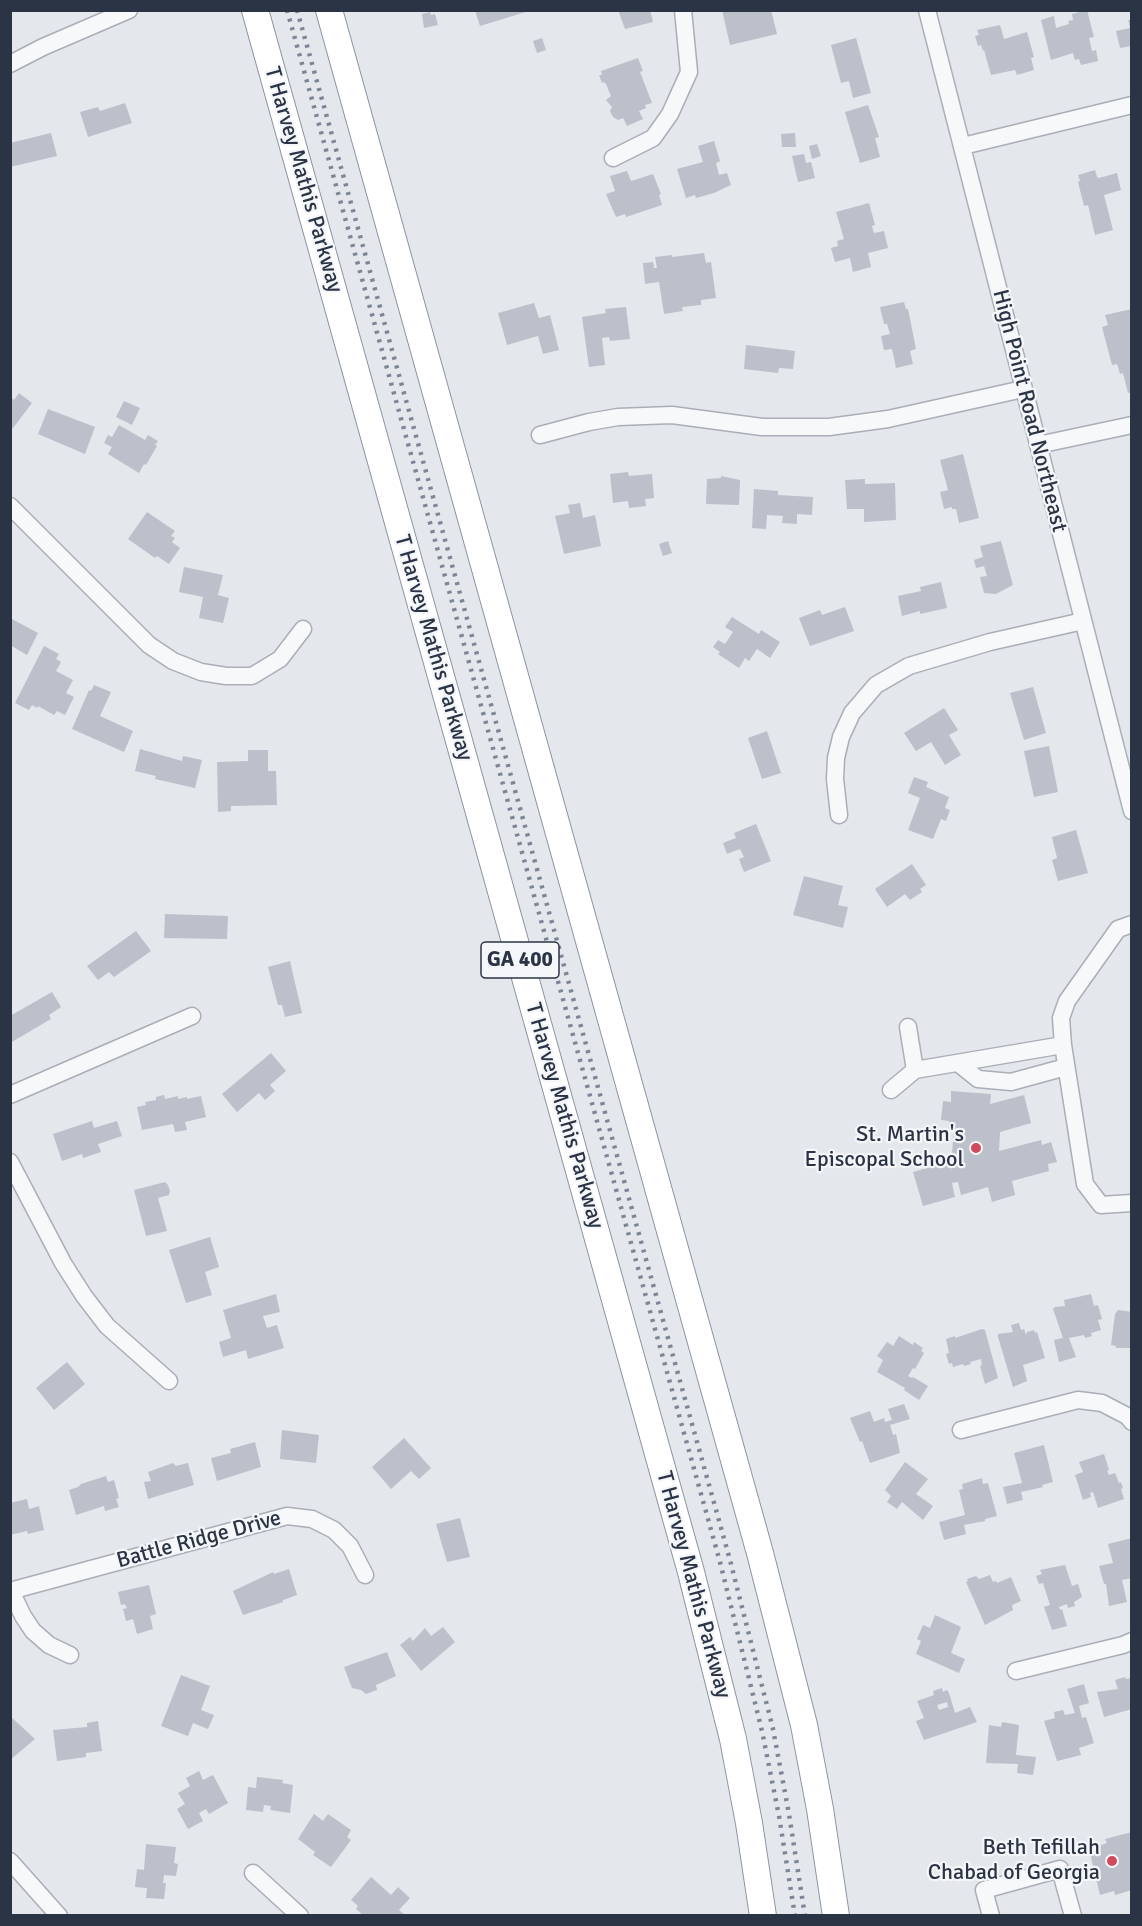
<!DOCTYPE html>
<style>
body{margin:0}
#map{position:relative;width:1142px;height:1926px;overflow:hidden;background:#e4e7ec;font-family:Signika,sans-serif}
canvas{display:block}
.frame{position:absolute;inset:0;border:12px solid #2b3445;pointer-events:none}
</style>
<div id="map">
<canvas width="1142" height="1926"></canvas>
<div class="frame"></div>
</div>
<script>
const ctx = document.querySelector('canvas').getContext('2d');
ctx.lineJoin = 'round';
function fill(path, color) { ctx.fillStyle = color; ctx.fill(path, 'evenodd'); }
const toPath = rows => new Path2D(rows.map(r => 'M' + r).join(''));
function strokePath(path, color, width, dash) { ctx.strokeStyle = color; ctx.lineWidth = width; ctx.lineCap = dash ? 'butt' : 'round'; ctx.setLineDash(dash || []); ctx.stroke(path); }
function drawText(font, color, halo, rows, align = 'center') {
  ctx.font = font + ' Signika,sans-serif'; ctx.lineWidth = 4.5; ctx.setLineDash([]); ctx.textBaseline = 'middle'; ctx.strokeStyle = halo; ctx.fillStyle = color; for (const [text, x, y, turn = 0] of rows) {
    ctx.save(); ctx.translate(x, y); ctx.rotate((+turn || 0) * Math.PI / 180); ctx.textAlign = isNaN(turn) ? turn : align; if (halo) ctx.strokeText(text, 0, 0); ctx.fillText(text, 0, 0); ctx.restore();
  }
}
const building = toPath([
 [475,10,529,10,529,11,480,26],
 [618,10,650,10,653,22,625,29],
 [722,10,771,10,777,34,730,45],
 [1087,10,1094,37,1089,38,1092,51,1096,50,1098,61,1081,65,1079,59,1075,60,1073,53,1051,60,1041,20,1054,16,1056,28,1069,24,1068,21,1073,20,1072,14],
 [430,12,431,15,435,14,438,25,424,28,422,14],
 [1128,20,1132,20,1132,46,1120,48,1116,31,1130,28],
 [1000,25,1004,39,1027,32,1034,57,1031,58,1034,70,1017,75,1015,70,991,75,984,50,983,51,981,45,978,46,975,36,979,35,977,30],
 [542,38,546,50,537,53,533,41],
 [856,38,871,93,853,98,849,81,841,83,831,45],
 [638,58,643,71,640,72,652,103,645,105,646,108,639,111,643,119,627,126,623,118,618,120,613,117,610,111,612,107,606,100,611,96,606,84,604,82,602,83,599,75,602,75,601,71],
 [125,103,132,123,88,137,80,112,98,107,100,111],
 [868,105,879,137,875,138,880,157,860,163,845,112],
 [51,133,57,156,10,167,10,143],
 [795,133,796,147,782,147,781,134],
 [714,141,720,161,716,163,719,175,727,173,731,185,714,193,696,198,695,195,686,198,677,169,703,162,698,146],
 [817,144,821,156,812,159,809,146],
 [804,154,806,163,811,162,815,178,798,182,792,156],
 [1095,170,1097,177,1099,178,1117,173,1121,190,1104,195,1113,230,1095,235,1088,205,1084,206,1078,182,1080,181,1078,175],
 [627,171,631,181,653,174,661,194,659,195,662,205,626,217,625,214,616,217,606,194,615,191,610,176],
 [869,203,875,225,872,226,874,233,884,231,888,248,868,253,871,267,853,272,850,258,835,262,831,248,838,246,837,241,844,239,836,212],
 [704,253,706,263,711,262,716,298,701,300,701,305,682,307,683,311,664,314,659,282,645,284,643,263,653,262,654,268,657,268,655,257,672,255,672,257],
 [904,302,906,309,908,309,916,349,910,351,913,364,896,368,892,349,884,350,881,336,890,334,887,324,884,324,880,307],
 [534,303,539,318,550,315,559,350,543,354,538,336,507,345,498,313],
 [626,307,630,339,610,341,609,337,602,338,605,365,589,367,582,317,606,313,605,309],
 [1132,309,1130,318,1132,392,1128,393,1123,373,1120,374,1117,364,1112,365,1102,327,1108,325,1105,315],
 [746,345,795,351,793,369,779,368,778,373,744,369],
 [19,393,32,403,13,428,10,426,10,397,14,400],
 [124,401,140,408,132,425,116,417],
 [48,409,95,427,85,454,38,434],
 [119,425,145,440,148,435,158,441,155,445,157,446,146,465,144,464,139,473,108,454,112,447,104,443,108,435,112,437],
 [963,454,979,518,959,523,956,509,952,509,952,507,944,509,940,492,948,490,940,460],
 [628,472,629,476,652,474,654,498,645,499,646,506,629,508,628,501,613,503,610,474],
 [721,476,740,480,739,505,706,504,707,479,721,478],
 [865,479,865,484,895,483,896,520,864,522,864,509,847,509,845,480],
 [754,489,778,491,778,495,813,497,812,515,797,514,797,524,782,523,783,516,767,515,766,529,752,528],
 [580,503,583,518,595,515,601,546,564,554,555,516,570,513,568,505],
 [147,512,175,531,171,536,175,538,172,542,180,548,169,564,157,556,155,558,128,539],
 [668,541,672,553,663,556,659,544],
 [1001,541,1013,585,996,594,984,593,980,577,987,576,984,566,976,568,974,560,983,557,980,546],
 [184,567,223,575,218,595,229,598,223,623,199,618,203,597,179,592],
 [941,582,947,608,920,614,920,611,902,616,898,596,921,591,920,587],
 [845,607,854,631,810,646,799,618,820,610,822,615],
 [732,617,759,634,761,630,780,642,770,658,757,649,749,661,745,658,739,668,718,654,720,652,713,647,718,640,725,644,733,632,725,627],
 [10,618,38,633,27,655,10,645],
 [44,646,59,654,56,659,61,662,56,671,73,680,66,693,74,697,65,715,57,711,54,715,38,706,37,708,32,705,29,710,15,703],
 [94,685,111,692,100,716,133,731,124,752,72,729,89,690,91,691],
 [1033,687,1046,733,1024,740,1010,693],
 [944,708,958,730,949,735,961,755,945,765,931,742,916,751,904,733],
 [767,731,781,773,762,779,748,738],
 [1049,746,1058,792,1034,797,1024,751],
 [140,749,182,761,183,756,202,760,195,788,155,779,156,776,135,771],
 [248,750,268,750,268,771,276,771,277,805,231,806,231,811,218,812,217,762,248,761],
 [914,777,928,782,926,787,949,797,945,808,950,810,946,821,941,819,933,839,908,830,920,798,908,793],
 [756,824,771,861,744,872,739,859,744,857,740,849,727,854,723,843,736,838,734,833],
 [1076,830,1088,873,1058,881,1052,860,1057,858,1052,837],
 [912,864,926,885,920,889,922,892,910,900,905,894,887,907,875,889],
 [804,876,843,886,838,905,848,907,843,928,793,915],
 [165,914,228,916,227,939,164,938],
 [136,931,151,951,114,977,109,972,98,980,87,966],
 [290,961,302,1013,285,1017,282,1005,278,1005,268,967],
 [52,992,61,1007,49,1015,51,1019,10,1043,10,1016],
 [271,1053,286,1071,270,1085,275,1091,265,1100,259,1093,237,1112,222,1094],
 [951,1091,991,1094,990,1104,1024,1095,1031,1123,1000,1132,999,1151,1041,1140,1042,1145,1051,1142,1057,1162,1048,1164,1049,1171,1012,1181,1015,1195,992,1202,988,1187,961,1195,958,1182,952,1183,955,1197,923,1206,913,1172,946,1163,947,1165,951,1164,954,1131,948,1130,949,1121,941,1120,943,1101,951,1102],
 [164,1095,165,1099,178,1096,178,1099,187,1097,187,1099,201,1096,206,1117,185,1122,187,1130,175,1132,173,1124,142,1130,137,1107,146,1105,145,1102,156,1100,156,1097],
 [92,1121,94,1128,117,1121,122,1136,98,1144,101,1152,83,1158,82,1154,62,1161,53,1134],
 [165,1182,168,1185,170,1191,169,1195,158,1198,167,1231,146,1236,134,1190],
 [210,1237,219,1267,205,1272,212,1295,186,1303,169,1250],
 [276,1294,280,1312,263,1316,267,1328,277,1325,284,1348,248,1359,246,1350,223,1357,219,1342,231,1338,223,1310],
 [1091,1294,1094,1306,1098,1305,1102,1319,1098,1320,1101,1330,1091,1333,1092,1336,1085,1338,1084,1335,1069,1338,1076,1357,1059,1362,1054,1340,1063,1338,1053,1309,1055,1307,1065,1306,1064,1300],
 [1118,1310,1132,1312,1132,1348,1116,1348,1116,1346,1111,1345,1115,1314],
 [1019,1323,1021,1330,1024,1329,1026,1335,1027,1332,1034,1330,1035,1333,1037,1332,1045,1358,1023,1365,1027,1381,1013,1387,998,1337,998,1334,1013,1332,1011,1325],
 [982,1329,985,1330,998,1378,985,1384,980,1366,982,1365,981,1359,970,1362,971,1364,964,1366,963,1364,953,1367,952,1363,949,1364,946,1354,949,1353,946,1339,955,1336,955,1338],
 [899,1336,913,1345,914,1342,923,1348,921,1351,924,1353,915,1369,913,1368,908,1376,912,1378,913,1377,928,1386,919,1400,904,1390,905,1388,877,1372,883,1360,877,1356,887,1342,893,1346],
 [67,1362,85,1384,54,1410,36,1388],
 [904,1404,910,1419,890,1425,893,1435,896,1434,900,1453,870,1463,862,1441,860,1442,850,1418,870,1411,874,1422,884,1418,885,1422,892,1420,888,1409],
 [282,1430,319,1435,316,1463,280,1459],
 [404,1438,431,1468,419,1479,411,1471,391,1489,372,1467],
 [255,1442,261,1467,217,1481,211,1458,231,1453,230,1449],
 [1044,1445,1053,1482,1042,1485,1043,1487,1021,1492,1023,1500,1007,1504,1003,1487,1022,1483,1014,1453],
 [1104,1454,1109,1470,1107,1471,1109,1475,1115,1473,1119,1483,1121,1482,1123,1488,1121,1489,1124,1499,1098,1508,1093,1492,1090,1493,1091,1497,1083,1500,1075,1475,1083,1472,1079,1462],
 [905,1462,928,1479,916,1494,933,1506,923,1520,902,1502,897,1509,887,1502,891,1496,885,1490],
 [173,1463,176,1466,188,1463,194,1485,148,1499,144,1482,151,1481,148,1472],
 [106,1476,108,1482,114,1480,119,1498,116,1499,119,1507,105,1511,104,1506,76,1515,69,1490,78,1487,81,1484],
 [982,1478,983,1484,988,1483,997,1516,985,1519,985,1521,964,1525,966,1534,944,1540,939,1522,965,1515,959,1490,963,1489,962,1484],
 [27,1499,29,1509,39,1506,44,1530,28,1534,27,1531,10,1535,10,1503],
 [460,1518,470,1557,447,1562,436,1524],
 [1132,1538,1132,1578,1122,1580,1127,1602,1109,1606,1106,1584,1104,1584,1099,1566,1113,1563,1108,1544],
 [1065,1565,1072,1586,1078,1584,1082,1597,1074,1602,1075,1606,1068,1608,1067,1604,1059,1607,1060,1610,1062,1609,1067,1626,1052,1630,1044,1607,1050,1605,1043,1583,1039,1584,1036,1576,1042,1574,1040,1570],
 [289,1569,297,1595,283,1600,283,1602,243,1615,233,1591,273,1572,274,1574],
 [990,1575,993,1582,996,1581,997,1583,1011,1577,1021,1601,1012,1605,1013,1610,985,1625,966,1582,968,1581,967,1579,976,1576,979,1579],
 [149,1585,156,1614,150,1616,153,1629,137,1634,133,1619,126,1621,123,1609,127,1608,125,1604,121,1605,118,1592],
 [935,1615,961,1627,951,1653,965,1659,959,1673,916,1654,921,1641,917,1639,923,1625,930,1628],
 [443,1627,455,1642,421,1671,400,1645,410,1637,413,1641,425,1628,431,1636],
 [387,1652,396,1676,376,1685,377,1690,366,1694,361,1690,352,1688,344,1667],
 [181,1675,210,1686,201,1710,214,1715,208,1729,193,1723,188,1736,161,1726],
 [1125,1677,1126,1679,1132,1678,1132,1709,1104,1717,1097,1692,1118,1689,1115,1680],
 [1084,1684,1089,1703,1079,1706,1082,1718,1086,1717,1094,1743,1079,1748,1081,1755,1057,1761,1044,1721,1055,1718,1054,1712,1063,1710,1065,1715,1075,1713,1067,1689],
 [942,1688,943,1692,947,1690,949,1693,955,1713,970,1707,977,1722,924,1740,916,1721,924,1718,917,1701,934,1695,933,1691],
 [947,1702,948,1707,939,1710,937,1705],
 [10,1716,35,1739,10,1760],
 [98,1721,102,1751,86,1753,86,1757,57,1761,53,1730,87,1727,87,1723],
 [1002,1722,1019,1725,1016,1755,1036,1757,1033,1775,1017,1773,1018,1764,986,1763,989,1725,1001,1727],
 [199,1771,203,1780,213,1775,228,1803,209,1814,206,1809,199,1813,203,1821,188,1829,177,1809,185,1804,178,1793,190,1786,186,1778],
 [257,1777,283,1780,282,1783,293,1785,290,1813,270,1810,271,1806,264,1805,263,1812,246,1810,248,1787,256,1788],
 [314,1814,323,1821,328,1814,351,1830,347,1837,351,1840,331,1867,313,1855,315,1852,298,1839],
 [1132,1832,1132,1890,1115,1895,1114,1891,1100,1895,1089,1849,1107,1843,1105,1839],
 [146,1844,176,1847,174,1863,178,1864,176,1876,164,1875,163,1883,166,1883,164,1899,146,1898,147,1888,135,1887,137,1869,144,1870],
 [371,1877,391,1895,398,1887,410,1898,399,1910,406,1916,376,1914,364,1916,356,1909,358,1906,351,1900]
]);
const minor = toPath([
 [927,10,1132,811],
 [10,64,43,47,129,10],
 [963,146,1132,105],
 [613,158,653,138,670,114,689,72,683,10],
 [540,435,589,422,618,417,672,415,762,427,829,427,888,419,1023,389],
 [1038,445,1132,425],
 [10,506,149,645,173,661,201,672,226,676,252,676,280,659,303,629],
 [839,815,835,779,836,758,841,737,852,713,876,685,909,666,990,642,1083,621],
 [1132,924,1118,929,1067,1001,1061,1018,1063,1045,1085,1184,1101,1205,1132,1203],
 [908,1027,915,1070],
 [958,1063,978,1079,1011,1082,1066,1067],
 [891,1090,915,1070,1063,1045],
 [10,1095,192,1016],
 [10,1162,63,1263,84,1296,107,1326,169,1381],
 [961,1430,1078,1400,1102,1403,1127,1416,1132,1422],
 [10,1591,287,1516,312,1519,334,1530,350,1546,365,1575],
 [11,1591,23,1616,33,1631,49,1645,70,1655],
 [1016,1671,1123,1645,1132,1641],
 [10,1861,59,1916],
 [253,1873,300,1916],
 [991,1916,984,1890,1060,1869,1073,1916]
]);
const highway = toPath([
 [255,10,691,1572,733,1739,749,1823,763,1916],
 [329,10,760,1553,804,1725,820,1809,836,1916]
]);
const rail = toPath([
 [287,10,720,1562,762,1731,779,1816,795,1916],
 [297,10,730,1560,773,1729,789,1814,805,1916]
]);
const markers = [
 [976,1148,6,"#d1495b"],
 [1112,1861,6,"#d1495b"]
];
const shields = [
 [520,960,78]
];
const shieldNames = [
 ["GA 400",520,960]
];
const streetNames = [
 ["T Harvey Mathis Parkway",303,180,74],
 ["High Point Road Northeast",1029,411,76],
 ["T Harvey Mathis Parkway",433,648,74],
 ["T Harvey Mathis Parkway",564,1116,74],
 ["Battle Ridge Drive",199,1540,-15],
 ["T Harvey Mathis Parkway",693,1585,75]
];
const poiNames = [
 ["St. Martin's",964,1135],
 ["Episcopal School",964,1160],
 ["Beth Tefillah",1100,1848],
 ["Chabad of Georgia",1100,1873]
];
fill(building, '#bbc0ca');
strokePath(minor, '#a9aeb7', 19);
strokePath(highway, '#8b94a3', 28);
strokePath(minor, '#f7f8fa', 16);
strokePath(highway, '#fff', 26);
strokePath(rail, '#7d8696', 4.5, [3, 6]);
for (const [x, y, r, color] of markers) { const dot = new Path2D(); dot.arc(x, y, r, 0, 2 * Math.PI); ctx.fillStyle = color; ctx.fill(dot); strokePath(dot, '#f4f6f9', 2); }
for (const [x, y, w] of shields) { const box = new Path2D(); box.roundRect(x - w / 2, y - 18, w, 36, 4.5); ctx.fillStyle = '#f4f6f9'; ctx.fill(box); strokePath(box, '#2b3445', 1.5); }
drawText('bold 21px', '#2b3445', null, shieldNames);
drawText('22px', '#2b3445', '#f4f6f9', streetNames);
drawText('22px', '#2b3445', '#f4f6f9', poiNames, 'right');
</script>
